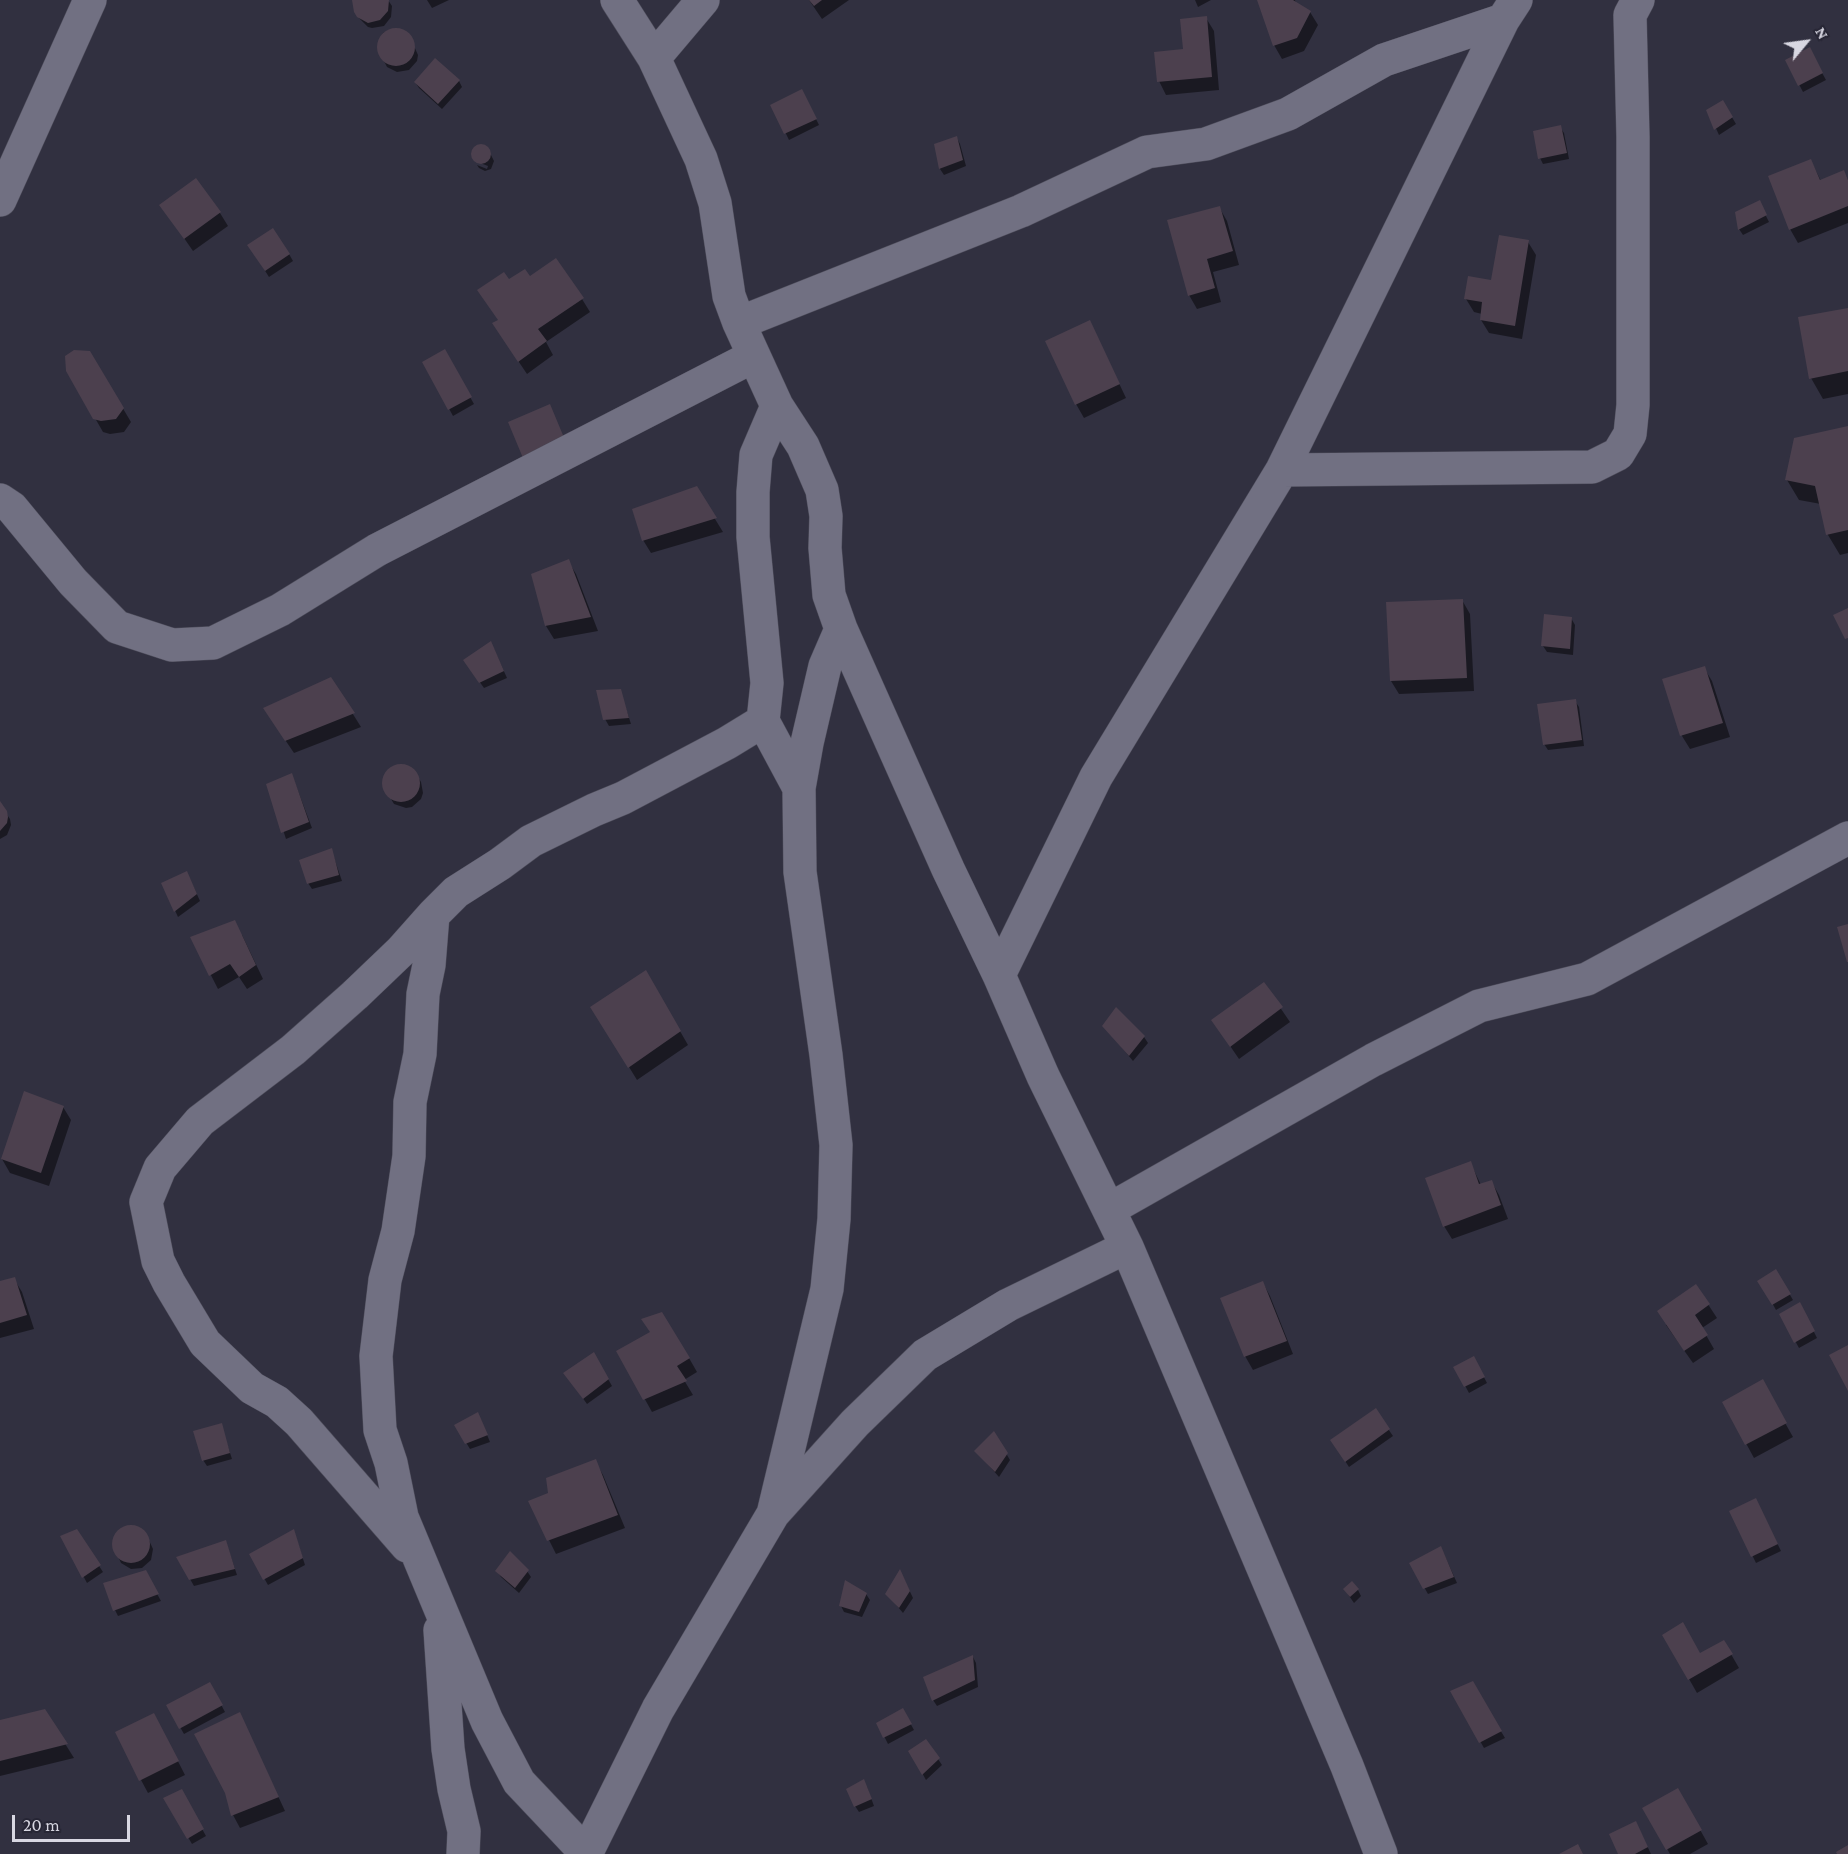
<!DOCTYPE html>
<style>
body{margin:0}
#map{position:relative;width:1848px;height:1854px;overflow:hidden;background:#313040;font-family:"Crimson Pro",serif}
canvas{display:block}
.north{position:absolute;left:1776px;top:12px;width:60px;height:60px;-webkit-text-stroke:4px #272635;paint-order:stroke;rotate:61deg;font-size:16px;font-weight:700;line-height:24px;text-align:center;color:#d8d7e2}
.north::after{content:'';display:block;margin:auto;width:21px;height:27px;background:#d8d7e2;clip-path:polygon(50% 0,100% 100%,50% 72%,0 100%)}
.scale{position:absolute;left:12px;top:1815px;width:118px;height:27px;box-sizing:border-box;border:3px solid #d8d7e2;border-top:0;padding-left:8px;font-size:18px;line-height:21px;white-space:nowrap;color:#d8d7e2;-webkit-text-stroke:4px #272635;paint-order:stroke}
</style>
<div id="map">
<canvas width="1848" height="1854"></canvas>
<div class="north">N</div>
<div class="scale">20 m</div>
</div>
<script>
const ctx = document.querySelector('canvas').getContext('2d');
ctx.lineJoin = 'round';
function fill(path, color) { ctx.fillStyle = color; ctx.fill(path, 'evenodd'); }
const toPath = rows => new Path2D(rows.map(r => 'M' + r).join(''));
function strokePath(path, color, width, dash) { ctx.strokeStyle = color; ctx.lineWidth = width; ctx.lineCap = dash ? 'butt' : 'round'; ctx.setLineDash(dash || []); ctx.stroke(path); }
const shadow = toPath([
 [354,0,388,0,392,6,391,17,384,26,372,28,368,27,359,18],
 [427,0,449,0,432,8],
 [809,0,849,0,822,19],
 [1195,0,1211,0,1198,7],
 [1259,0,1295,0,1296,4,1310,12,1318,25,1304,51,1282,59,1274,45],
 [1206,18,1214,31,1219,90,1166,95,1159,81,1184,51],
 [400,29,410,37,418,55,417,61,409,70,397,72,387,67,378,49,380,38,383,33,389,30],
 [1809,49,1826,80,1803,92,1787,61],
 [459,81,462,87,442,109,419,88,415,82],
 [805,97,819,125,789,140,772,105],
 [1723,102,1736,124,1719,135,1708,111],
 [1560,127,1564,133,1569,159,1543,164,1540,158],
 [957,138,960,144,966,166,944,175,940,169,936,145],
 [480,145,488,149,494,161,491,169,485,171,479,168,477,165,487,169,488,166,475,161,472,156,475,148],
 [1811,161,1821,181,1844,172,1848,180,1848,223,1798,243,1790,229],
 [1759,202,1769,222,1743,235,1739,229],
 [161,205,220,213,228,226,193,251],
 [1219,207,1227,221,1239,265,1213,272,1221,302,1197,309,1189,295],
 [1528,242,1536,255,1522,339,1489,333,1481,320,1482,314,1474,312,1466,299,1492,282],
 [253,252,289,254,293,261,269,277],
 [529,278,582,299,590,312,546,342,553,355,527,374,502,337,509,281],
 [1848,309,1848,394,1823,399,1811,378],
 [1090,322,1126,398,1084,418,1076,404],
 [444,351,474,404,453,416,424,362],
 [90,353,131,422,124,432,110,434,103,432,68,371],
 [1848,427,1848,553,1840,555,1828,535,1821,504,1799,500,1787,480],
 [696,488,723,532,651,553,643,540],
 [568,561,576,574,598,631,554,639,546,626,533,575],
 [1462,600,1470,614,1474,691,1399,694,1391,681],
 [1571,618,1575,625,1573,655,1547,652,1543,646],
 [494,649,507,678,484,688,469,667],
 [1704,668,1712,681,1730,737,1690,749,1682,736,1664,680],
 [331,679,361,727,294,753,273,722],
 [620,690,631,724,609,726,605,719],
 [1575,701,1579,707,1584,746,1548,750,1544,744],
 [405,766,409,767,417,775,421,782,423,793,421,799,412,807,406,808,394,804,384,787,385,775,394,767],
 [292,775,312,828,286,839,268,784],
 [0,804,10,819,11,825,7,835,0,839],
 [331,849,342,881,312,889,308,883],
 [190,879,200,901,178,917,163,884],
 [242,935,263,979,247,989,239,977,218,989,192,938],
 [646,972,688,1045,637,1080,600,1020],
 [1264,984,1290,1022,1239,1059,1213,1021],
 [1104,1026,1144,1037,1148,1043,1133,1061],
 [63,1107,71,1120,49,1186,10,1173,2,1159],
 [1470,1162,1481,1185,1491,1181,1499,1195,1508,1219,1452,1239,1444,1226],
 [1776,1271,1793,1300,1776,1310,1760,1281],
 [14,1279,22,1292,34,1329,0,1338,0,1283],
 [1263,1283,1270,1296,1293,1354,1253,1370,1245,1356,1222,1299],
 [1696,1286,1717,1318,1702,1328,1714,1349,1693,1363,1666,1325],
 [1800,1304,1817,1338,1799,1348,1781,1315],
 [618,1351,689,1358,697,1372,684,1380,693,1395,652,1412],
 [594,1354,612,1386,587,1404,569,1379],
 [1474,1358,1487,1383,1469,1393,1455,1367],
 [1762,1382,1793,1437,1754,1458,1724,1403],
 [1375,1410,1393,1436,1349,1467,1336,1447],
 [481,1420,490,1442,470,1449,456,1426],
 [221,1425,232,1459,207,1466,203,1460],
 [994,1433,1010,1460,999,1477,976,1451],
 [595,1461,603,1475,625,1528,556,1554,530,1502,549,1494],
 [1759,1506,1781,1551,1756,1563,1731,1512],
 [133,1526,138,1528,147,1536,153,1549,151,1560,142,1568,131,1569,121,1563,113,1545,116,1534,121,1530],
 [76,1531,103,1572,87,1583,62,1536],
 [294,1531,305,1565,268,1585,251,1555],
 [226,1542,237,1575,194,1586,178,1558],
 [1444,1554,1457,1583,1428,1594,1411,1564],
 [497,1571,527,1571,531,1577,519,1593,501,1577],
 [145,1572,161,1601,118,1616,115,1610],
 [903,1577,913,1598,903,1613,887,1594],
 [1345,1590,1358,1590,1361,1596,1354,1603],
 [866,1594,870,1600,862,1617,844,1612,841,1606],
 [1664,1635,1700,1655,1724,1642,1739,1668,1697,1693],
 [973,1657,976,1663,978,1687,937,1706,933,1700],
 [1472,1683,1505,1738,1484,1748,1452,1692],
 [210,1684,225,1712,184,1734,168,1706],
 [44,1710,74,1758,0,1776,0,1721],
 [903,1710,914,1730,888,1744,878,1724],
 [240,1714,285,1811,240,1828,233,1815],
 [161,1728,185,1775,148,1793,141,1780],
 [910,1751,938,1759,942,1765,926,1780],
 [867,1787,874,1806,859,1812,855,1806],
 [1678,1790,1708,1844,1690,1854,1670,1854,1644,1808],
 [181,1791,206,1836,192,1844,165,1798],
 [1639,1829,1651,1854,1620,1854]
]);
const building = toPath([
 [352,0,389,0,388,11,380,20,368,23,357,17,354,12],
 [809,0,822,0,814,6],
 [1257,0,1293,0,1311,11,1297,38,1273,46],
 [1207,16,1212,77,1157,82,1154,52,1183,49,1180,19],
 '377 47a19 19 0 1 1 38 0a19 19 0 1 1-38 0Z',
 [1810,47,1823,73,1798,86,1785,60],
 [435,58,460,80,438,104,414,82],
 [802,89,817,119,784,134,770,105],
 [1723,100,1733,117,1714,130,1706,110],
 [1561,125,1567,153,1538,159,1533,131],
 [957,136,963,160,939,169,934,144],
 '471 154a10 10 0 1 1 20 0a10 10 0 1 1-20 0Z',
 [1811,159,1820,180,1844,170,1848,180,1848,206,1789,230,1768,176],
 [196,178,221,212,184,239,159,205],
 [1760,200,1767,215,1738,230,1735,212],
 [1220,206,1233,251,1207,259,1215,288,1188,296,1167,220],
 [273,228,290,254,265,271,247,245],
 [1499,235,1529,240,1515,326,1480,320,1482,302,1464,299,1468,276,1491,280],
 [556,258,584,298,538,329,547,341,518,362,492,323,498,320,477,290,504,272,509,279,525,269,530,276],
 [1848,308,1848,371,1809,379,1798,317],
 [1090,320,1120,384,1075,405,1045,341],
 [445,349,472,397,448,410,422,362],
 [74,350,90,351,124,408,116,419,101,421,93,419,66,371,65,356],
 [550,404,565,440,523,458,508,422],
 [1848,426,1848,530,1826,535,1815,486,1785,480,1794,438],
 [697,486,717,518,642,541,632,509],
 [569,559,591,617,545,626,531,574],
 [1463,599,1467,678,1390,681,1386,602],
 [1848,608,1848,638,1845,639,1833,615],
 [1544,614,1572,617,1570,649,1541,646],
 [491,641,504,671,479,683,463,660],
 [1705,666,1723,723,1680,736,1662,679],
 [331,677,355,713,285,741,263,708],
 [621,689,629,718,603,720,596,690],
 [1576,699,1582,740,1543,745,1537,704],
 '382 783a19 19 0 1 1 38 0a19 19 0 1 1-38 0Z',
 [292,773,309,822,281,833,266,784],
 [0,801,7,811,8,817,7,823,0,831],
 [332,848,339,875,307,884,299,860],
 [187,871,197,894,174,912,161,883],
 [235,920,256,965,239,977,230,964,209,976,190,937],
 [1848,924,1848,962,1847,962,1837,927],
 [646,970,681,1031,628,1068,590,1007],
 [1264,982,1283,1007,1230,1047,1211,1020],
 [1116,1007,1145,1036,1129,1056,1102,1026],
 [24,1091,64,1106,41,1173,1,1159],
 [1471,1161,1479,1184,1492,1180,1501,1205,1443,1227,1425,1178],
 [1776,1269,1791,1294,1772,1305,1757,1281],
 [15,1277,27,1315,0,1323,0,1281],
 [1263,1281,1287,1341,1244,1357,1220,1298],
 [1696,1284,1710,1304,1695,1315,1708,1335,1684,1351,1657,1311],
 [1800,1302,1815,1331,1794,1343,1779,1314],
 [662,1312,690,1358,677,1366,687,1381,643,1400,616,1351,650,1332,641,1319],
 [1848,1345,1848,1391,1829,1355],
 [594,1352,609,1379,583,1399,563,1373],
 [1474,1356,1485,1377,1464,1387,1453,1367],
 [1763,1379,1787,1423,1745,1445,1722,1402],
 [1376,1408,1390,1429,1345,1462,1330,1440],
 [478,1412,488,1435,465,1444,454,1425],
 [222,1423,230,1453,202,1461,193,1431],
 [994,1431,1008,1453,995,1472,974,1451],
 [596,1459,618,1515,547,1541,528,1501,548,1493,546,1478],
 [1756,1498,1778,1544,1751,1557,1729,1511],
 '112 1544a19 19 0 1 1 38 0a19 19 0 1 1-38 0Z',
 [77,1529,101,1565,82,1578,60,1536],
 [294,1529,303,1558,263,1580,249,1554],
 [226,1540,235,1569,189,1580,176,1557],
 [1441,1546,1454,1577,1423,1589,1409,1563],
 [510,1551,529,1570,515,1588,495,1571],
 [900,1569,910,1591,899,1608,885,1594],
 [146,1570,159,1594,113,1611,103,1583],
 [845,1580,867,1593,859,1612,839,1606],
 [1352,1581,1359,1589,1350,1597,1343,1589],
 [1683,1622,1700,1653,1724,1640,1733,1654,1688,1680,1662,1635],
 [973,1655,975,1680,932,1701,923,1677],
 [1473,1681,1502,1731,1479,1743,1450,1691],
 [210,1682,223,1705,179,1729,166,1705],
 [903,1708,912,1724,883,1738,876,1723],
 [45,1709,68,1744,0,1761,0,1720],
 [240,1712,279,1797,231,1816,225,1793,194,1734],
 [154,1713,179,1761,139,1781,115,1732],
 [926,1739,940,1758,922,1775,908,1751],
 [864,1779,872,1799,854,1807,846,1789],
 [1678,1788,1702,1830,1666,1850,1642,1808],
 [182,1789,204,1829,187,1839,163,1798],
 [1636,1821,1648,1847,1635,1854,1618,1854,1609,1834],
 [1578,1844,1583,1854,1559,1854],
 [1848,1845,1848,1854,1837,1854,1836,1852]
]);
const street = toPath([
 [617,0,654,58,701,159,715,203,729,296,739,323,777,406,803,446,822,490,826,516,825,548,829,595,841,629,948,869,999,975,1043,1076,1127,1247,1347,1766,1381,1854],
 [654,58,703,0],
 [0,200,90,0],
 [739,323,1021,211,1147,152,1206,144,1288,114,1384,60,1503,20],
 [777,406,756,455,753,492,753,537,767,683,763,721,799,788],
 [1282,470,1592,467,1618,454,1630,434,1633,405,1633,137,1630,15,1638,0],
 [0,500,12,508,73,582,117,627,172,645,213,643,280,610,377,550,754,356],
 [999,975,1096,777,1282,470,1503,20,1516,0],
 [1110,1209,1373,1060,1479,1006,1587,979,1848,838],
 [773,1514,827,1289,834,1219,836,1145,826,1055,800,872,799,788,807,743,825,666,841,629],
 [407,1546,299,1422,277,1402,252,1388,205,1343,169,1283,158,1261,146,1202,160,1168,200,1121,293,1050,355,995,401,951,433,915],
 [440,1630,448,1749,454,1789,464,1831,463,1854],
 [586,1854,658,1709,773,1514,855,1423,925,1355,1008,1305,1127,1247],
 [587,1854,519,1782,487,1721,402,1517,391,1463,380,1430,376,1356,385,1280,398,1231,409,1156,410,1102,420,1054,423,994,429,965,433,915,456,892,500,864,531,841,594,810,623,798,727,743,763,721]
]);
fill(shadow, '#0007');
fill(building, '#4c404e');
strokePath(street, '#4e4d5b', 34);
strokePath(street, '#717082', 33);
</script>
